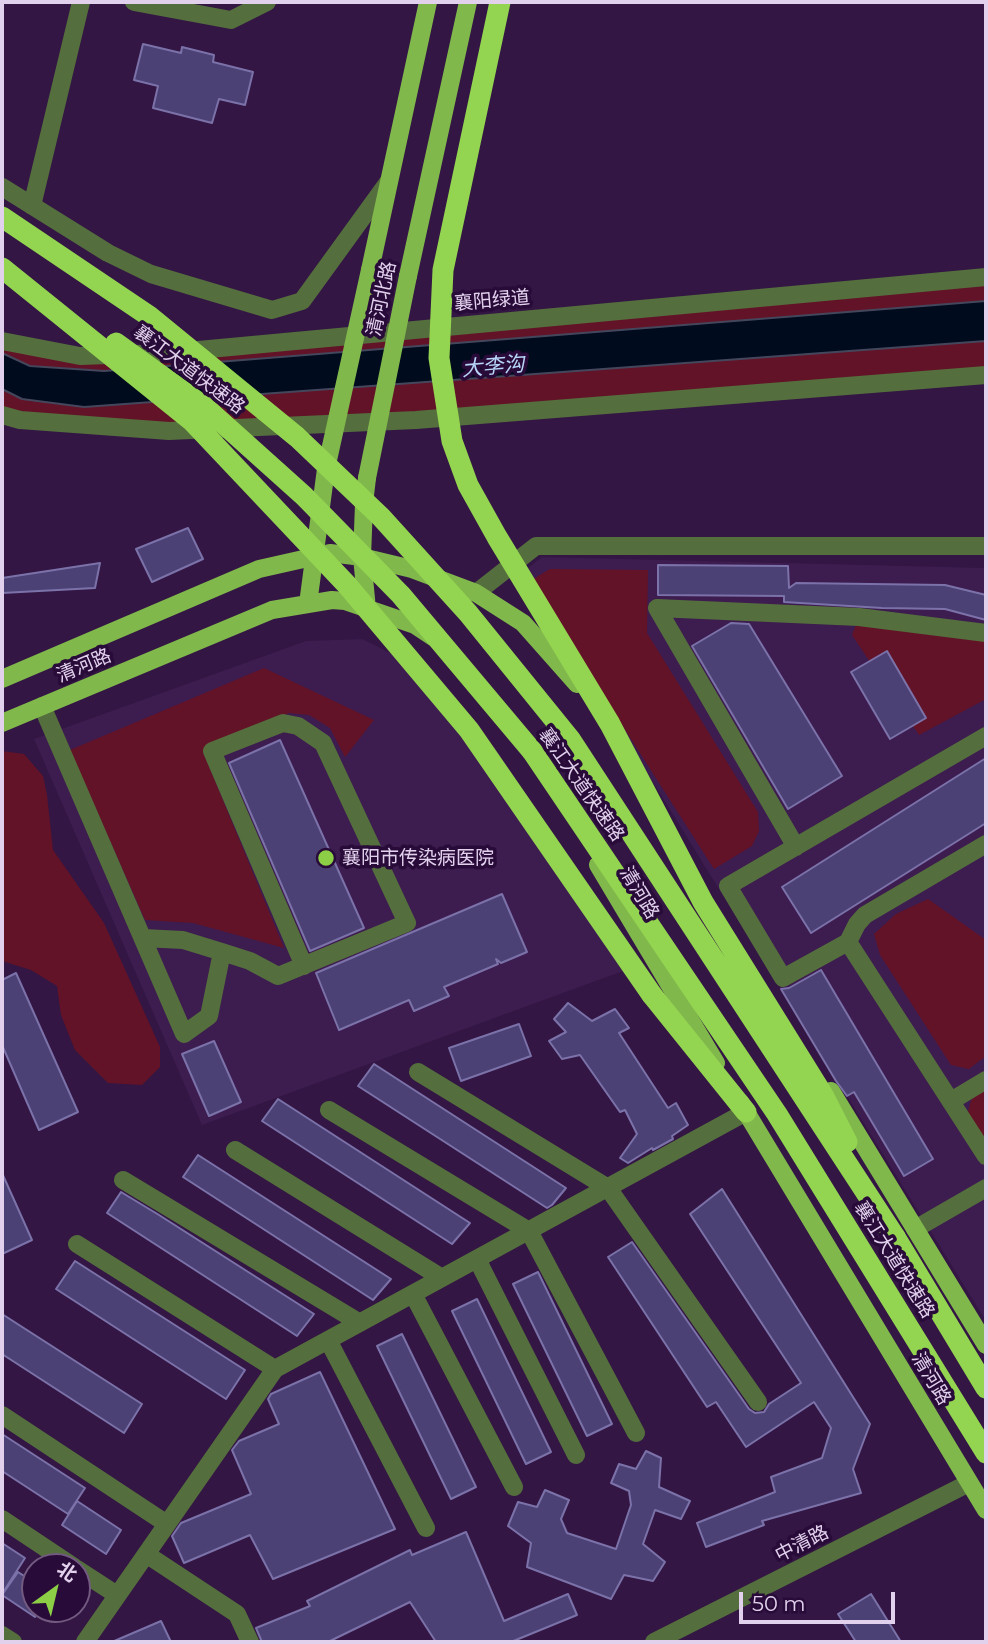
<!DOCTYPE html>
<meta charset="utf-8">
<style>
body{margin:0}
#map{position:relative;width:988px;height:1644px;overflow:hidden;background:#331643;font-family:Montserrat,"Noto Sans SC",sans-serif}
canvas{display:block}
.frame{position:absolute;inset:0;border:4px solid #e2d1ed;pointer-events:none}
.north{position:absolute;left:21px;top:1553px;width:70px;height:70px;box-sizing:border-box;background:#280b38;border:2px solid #725a80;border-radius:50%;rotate:34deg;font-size:19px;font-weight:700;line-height:28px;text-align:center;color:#e2d1ed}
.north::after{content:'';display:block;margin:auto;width:24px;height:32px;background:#8cce46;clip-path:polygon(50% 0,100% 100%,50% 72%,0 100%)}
.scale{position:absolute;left:739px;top:1592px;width:156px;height:32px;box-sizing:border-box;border:4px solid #e2d1ed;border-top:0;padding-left:9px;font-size:21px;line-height:24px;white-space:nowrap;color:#e2d1ed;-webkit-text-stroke:5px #280b38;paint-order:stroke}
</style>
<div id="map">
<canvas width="988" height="1644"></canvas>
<div class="frame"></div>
<div class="north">北</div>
<div class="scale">50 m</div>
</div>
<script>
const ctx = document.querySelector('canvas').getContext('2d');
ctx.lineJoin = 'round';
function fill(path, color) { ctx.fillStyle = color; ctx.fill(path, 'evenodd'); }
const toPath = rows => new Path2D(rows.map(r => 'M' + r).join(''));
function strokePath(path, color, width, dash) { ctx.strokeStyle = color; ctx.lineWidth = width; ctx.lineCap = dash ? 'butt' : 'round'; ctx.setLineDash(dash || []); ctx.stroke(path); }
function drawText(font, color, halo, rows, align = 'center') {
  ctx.font = font + ' Montserrat,"Noto Sans SC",sans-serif'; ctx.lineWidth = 7; ctx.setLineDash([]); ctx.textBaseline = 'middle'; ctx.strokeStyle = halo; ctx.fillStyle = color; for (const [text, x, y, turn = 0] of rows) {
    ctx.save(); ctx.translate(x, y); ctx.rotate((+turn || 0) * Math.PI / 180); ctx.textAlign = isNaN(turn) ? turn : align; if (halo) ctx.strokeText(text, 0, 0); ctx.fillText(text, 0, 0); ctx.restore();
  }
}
const built = toPath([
 [542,557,986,568,986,1321,523,572],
 [362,639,425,670,496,749,634,967,202,1125,34,739,306,641]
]);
const green = toPath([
 [986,277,986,371,169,431,2,415,2,341,80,356],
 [550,569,648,570,647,633,758,812,759,831,752,846,714,869,530,581],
 [859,617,986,633,986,699,919,735,852,635],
 [264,668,374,720,345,757,330,728,309,715,289,713,203,752,284,948,193,923,145,920,70,750],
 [2,751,24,754,43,776,47,795,53,850,104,923,160,1047,160,1067,142,1085,108,1083,75,1050,61,1015,57,986,31,970,2,961],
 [928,899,986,940,986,1056,969,1069,951,1065,880,955,874,934,896,914],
 [986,1080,986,1155,965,1122,975,1087]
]);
const water = toPath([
 [986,301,986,341,84,407,22,399,2,389,2,353,30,366,104,371,986,301]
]);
const building = toPath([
 [143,44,181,53,182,47,214,55,213,62,253,72,245,105,219,99,212,123,153,108,158,86,134,80,143,44],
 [188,528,203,559,152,582,136,549,188,528],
 [100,563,95,588,2,593,2,578,100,563],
 [658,565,788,566,789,588,796,583,945,585,986,595,986,620,945,609,882,608,784,602,784,596,658,595,658,565],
 [731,623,749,624,842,776,788,809,692,646,731,623],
 [887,651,926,718,890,739,851,672,887,651],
 [280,740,364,928,310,951,229,763,280,740],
 [986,758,986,823,811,933,782,887,986,758],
 [502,894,527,952,501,963,496,959,498,964,444,987,449,996,414,1011,409,1000,339,1030,316,973,502,894],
 [821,970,933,1159,904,1176,854,1092,847,1096,836,1081,781,989,789,988,821,970],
 [16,973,78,1112,39,1130,2,1045,2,980,16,973],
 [568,1003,592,1021,615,1009,629,1028,619,1033,668,1108,676,1103,688,1125,672,1136,673,1139,653,1150,652,1148,628,1163,620,1158,637,1134,625,1110,620,1112,580,1055,562,1059,549,1041,566,1032,554,1019,568,1003],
 [519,1024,531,1056,461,1081,449,1048,519,1024],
 [214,1041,241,1102,209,1116,182,1054,214,1041],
 [374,1064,408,1086,566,1188,552,1205,547,1208,358,1086,374,1064],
 [278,1099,470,1223,452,1244,262,1121,278,1099],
 [198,1155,391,1279,373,1300,183,1177,198,1155],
 [2,1173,32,1240,2,1254,2,1173],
 [722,1189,870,1424,853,1469,861,1493,762,1521,764,1525,706,1547,697,1523,775,1492,771,1477,822,1458,831,1428,814,1402,746,1447,716,1402,707,1407,608,1257,632,1242,749,1409,755,1413,764,1412,769,1404,801,1383,690,1214,722,1189],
 [121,1192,159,1215,314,1314,297,1336,107,1213,121,1192],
 [75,1261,245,1370,226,1399,56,1289,75,1261],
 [538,1272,612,1424,587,1436,513,1284,538,1272],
 [477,1299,551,1452,526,1464,452,1311,477,1299],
 [2,1314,142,1404,124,1433,2,1354,2,1314],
 [402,1334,476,1487,451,1499,377,1346,402,1334],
 [320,1372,395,1529,273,1579,250,1535,184,1563,172,1536,181,1523,251,1494,232,1450,239,1441,279,1424,268,1399,271,1394,320,1372],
 [2,1434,85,1488,68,1514,2,1471,2,1434],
 [646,1451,661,1458,659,1487,690,1501,681,1519,655,1510,643,1544,665,1562,653,1581,624,1575,611,1599,527,1567,531,1543,508,1526,518,1502,537,1507,545,1490,569,1500,561,1519,567,1533,616,1549,631,1505,629,1491,611,1483,619,1464,636,1469,646,1451],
 [77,1501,121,1530,106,1554,62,1525,77,1501],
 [466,1532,504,1621,568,1594,577,1615,511,1642,436,1642,410,1602,328,1642,262,1642,256,1628,310,1606,307,1601,410,1550,412,1555,466,1532],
 [2,1543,25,1558,2,1594,2,1543],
 [18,1572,35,1583,35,1617,2,1595,18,1572],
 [871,1594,901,1642,856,1642,838,1614,871,1594],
 [161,1621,171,1642,112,1642,161,1621]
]);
const minor = toPath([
 [134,2,231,20,267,2],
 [2,187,108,253,151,274,272,310,302,301,389,181],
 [32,206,81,2],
 [2,341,80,356,166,353,986,277],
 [2,415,20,420,169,431,416,420,986,375],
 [476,593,536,546,986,546],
 [42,706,184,1034,209,1016,222,952,250,961,278,976,407,923,323,743,298,726,283,723,212,751,304,966],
 [986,736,728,886,783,978,848,942,986,1156],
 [796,847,657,608,859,617,986,633],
 [143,938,183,940,222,952],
 [848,942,857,924,865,915,986,844],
 [418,1072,608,1188,758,1402],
 [951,1101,986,1080],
 [329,1110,529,1231,636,1433],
 [235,1150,442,1278],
 [123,1180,360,1323],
 [915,1229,986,1188],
 [77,1244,275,1369],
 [477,1259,576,1455],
 [413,1294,514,1487],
 [328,1340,426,1528],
 [2,1415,167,1524],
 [2,1519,74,1567],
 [146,1554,237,1614,250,1642],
 [77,1569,117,1595],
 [2,1635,13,1642],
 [85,1642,275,1369,746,1112],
 [654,1642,969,1483]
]);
const major = toPath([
 [370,270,428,2],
 [408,276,468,2],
 [308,604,326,469],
 [367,609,362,557,364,504,367,478],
 [2,679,259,569,330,553,362,557,412,569,476,593,523,623,577,684],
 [2,723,272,610,332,600,345,601,415,625,433,637],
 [598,865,716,1063],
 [831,1091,986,1345],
 [740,1102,986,1510]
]);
const highway = toPath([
 [532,751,777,1114,986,1453],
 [652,995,746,1112],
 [895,1237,986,1388]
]);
const majorBridge = toPath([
 [326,469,370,270],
 [367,478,408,276]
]);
const highwayBridge = toPath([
 [500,2,443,270,439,358,452,441,468,485,497,537,610,724,703,902,823,1095,847,1142],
 [2,217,149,316,297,437,381,517,468,613,570,739,895,1237],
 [2,268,192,421,347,585,469,730,652,995],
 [116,343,206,408,304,496,401,595,532,751]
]);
const markers = [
 [326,858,9,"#8cce46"]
];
const streetNames = [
 ["清河北路",382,299,-78],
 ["襄阳绿道",492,301,-5],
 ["襄江大道快速路",189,370,37],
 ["清河路",84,666,-23],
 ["襄江大道快速路",581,785,55],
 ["清河路",639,893,59],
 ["襄江大道快速路",894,1260,58],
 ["清河路",931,1379,59],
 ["中清路",802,1544,-27]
];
const poiNames = [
 ["襄阳市传染病医院",342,858]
];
const waterNames = [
 ["大李沟",493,367,-5]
];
fill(built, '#3d1c4f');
fill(green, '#631327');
fill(water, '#000b1e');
strokePath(water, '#44465c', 2);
fill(building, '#4c4175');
strokePath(building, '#7b72a9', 2);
strokePath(minor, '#546e3d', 18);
strokePath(major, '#81b84c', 18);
strokePath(highway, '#93d450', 21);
strokePath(majorBridge, '#81b84c', 18);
strokePath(highwayBridge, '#93d450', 21);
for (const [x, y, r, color] of markers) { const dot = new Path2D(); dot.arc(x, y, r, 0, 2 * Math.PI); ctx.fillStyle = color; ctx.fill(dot); strokePath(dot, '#280b38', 2.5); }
drawText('19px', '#e2d1ed', '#280b38', streetNames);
drawText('19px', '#e2d1ed', '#280b38', poiNames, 'left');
drawText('italic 21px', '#b7d6f9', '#280b38', waterNames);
</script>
